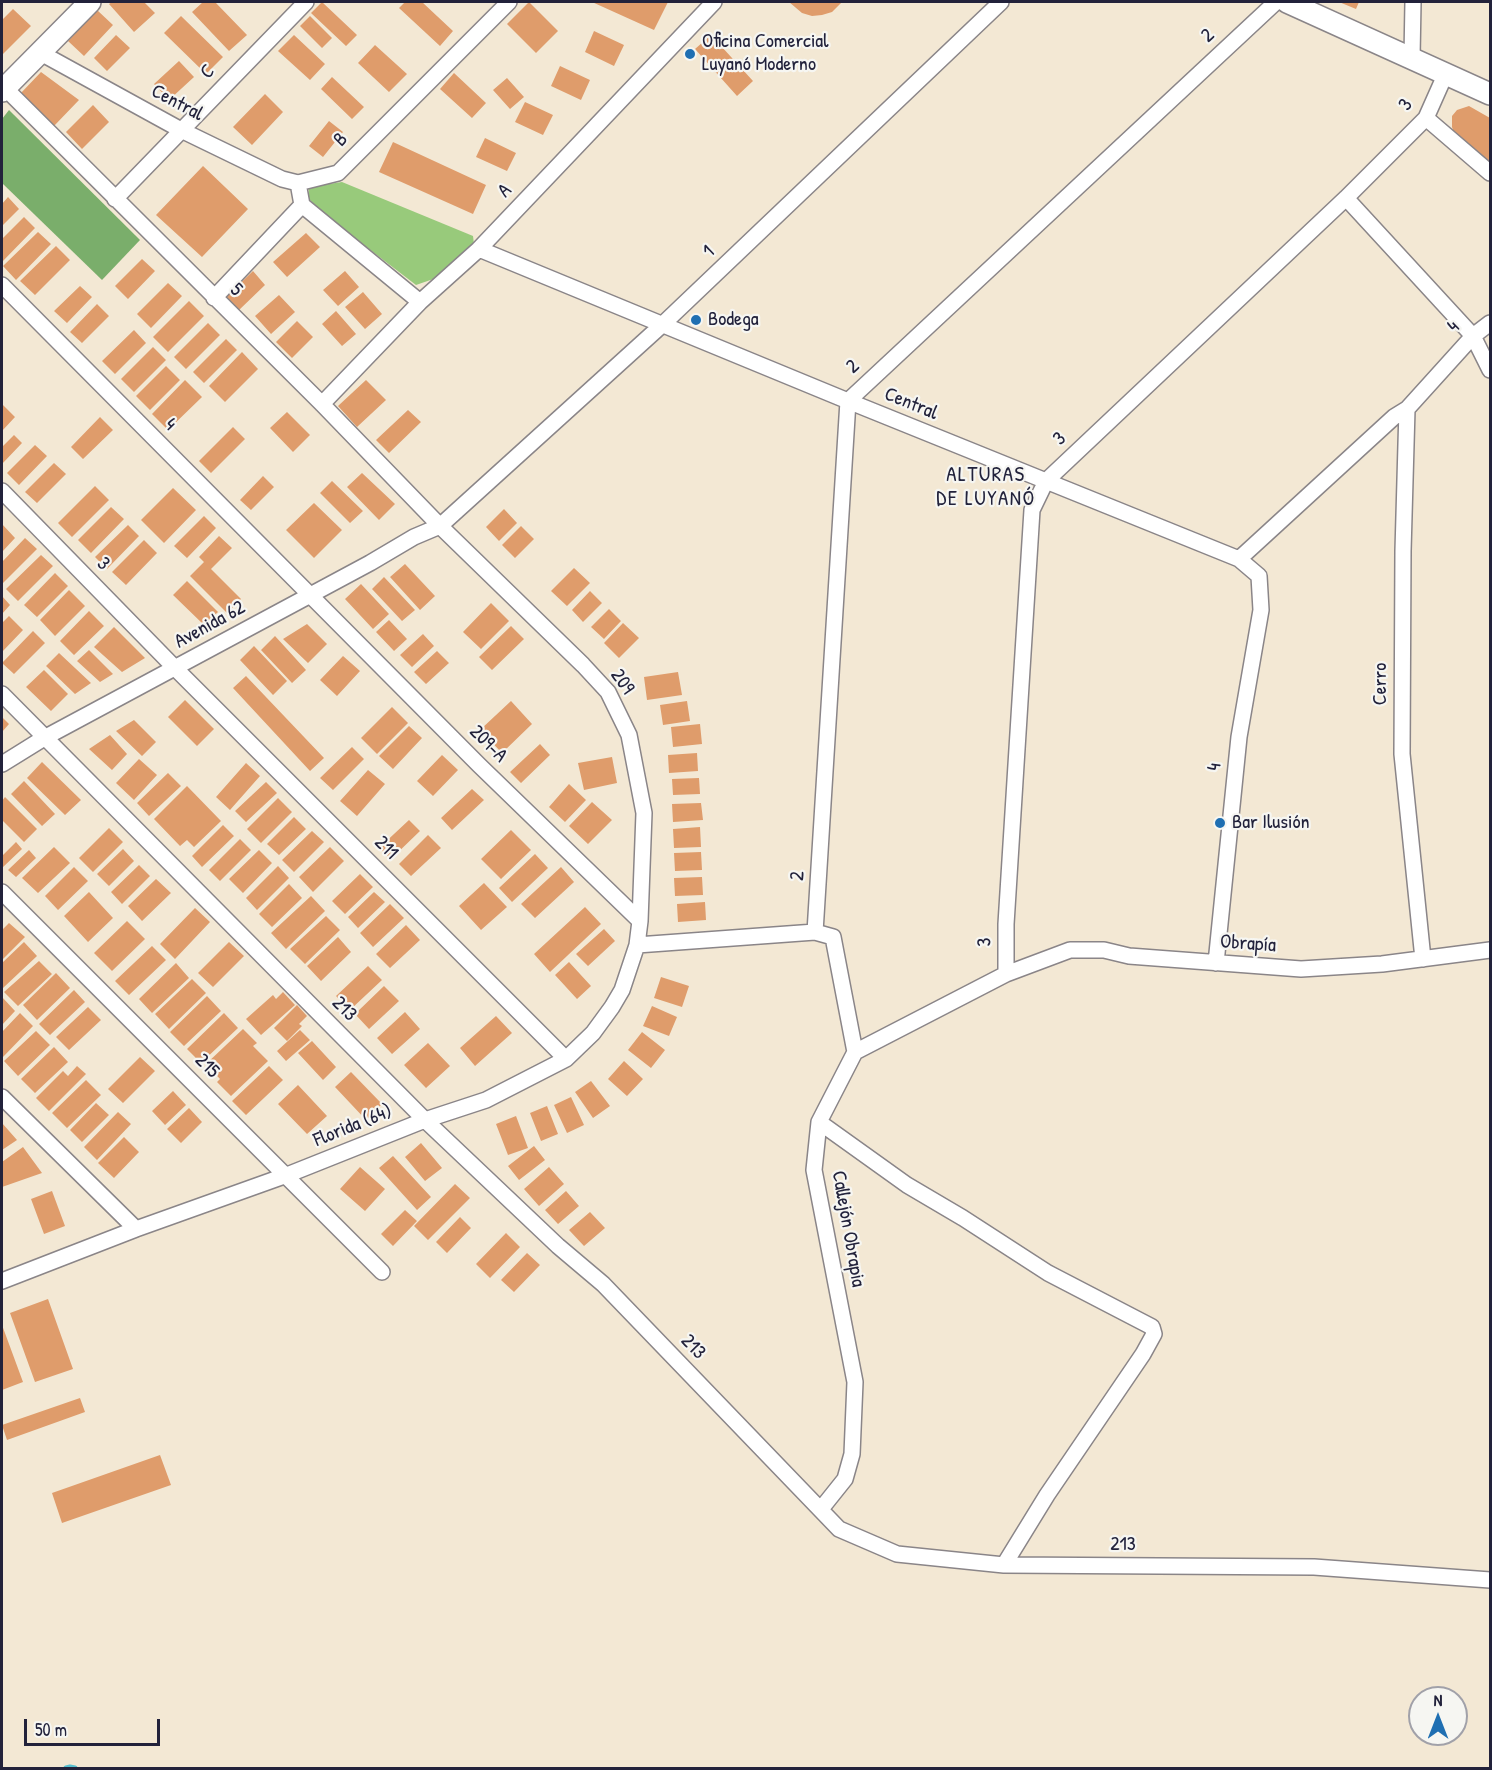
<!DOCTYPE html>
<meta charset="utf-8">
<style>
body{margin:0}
#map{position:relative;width:1492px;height:1770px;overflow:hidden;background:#f3e8d4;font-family:"Patrick Hand",sans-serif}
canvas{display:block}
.frame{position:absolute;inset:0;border:3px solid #22223b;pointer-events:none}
.north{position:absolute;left:1408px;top:1686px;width:60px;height:60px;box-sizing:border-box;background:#f6f6f2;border:2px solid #a1a1a9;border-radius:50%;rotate:0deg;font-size:16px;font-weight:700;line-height:24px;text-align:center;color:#22223b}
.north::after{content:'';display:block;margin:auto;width:21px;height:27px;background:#1f6fb2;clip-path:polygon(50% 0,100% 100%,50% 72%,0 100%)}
.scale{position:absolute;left:24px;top:1719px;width:136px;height:27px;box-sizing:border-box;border:3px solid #22223b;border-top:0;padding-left:8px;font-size:18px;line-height:21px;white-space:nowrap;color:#22223b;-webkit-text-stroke:4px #f6f6f2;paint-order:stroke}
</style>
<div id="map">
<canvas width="1492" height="1770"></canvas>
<div class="frame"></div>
<div class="north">N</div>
<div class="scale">50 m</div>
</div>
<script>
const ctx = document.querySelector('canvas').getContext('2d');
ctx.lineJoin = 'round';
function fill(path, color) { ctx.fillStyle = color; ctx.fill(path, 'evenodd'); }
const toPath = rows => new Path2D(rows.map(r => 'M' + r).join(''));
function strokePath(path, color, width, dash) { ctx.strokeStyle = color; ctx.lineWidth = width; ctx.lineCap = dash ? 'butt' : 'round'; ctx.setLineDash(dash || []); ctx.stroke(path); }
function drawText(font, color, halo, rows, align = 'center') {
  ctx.font = font + ' "Patrick Hand",sans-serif'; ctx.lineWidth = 4.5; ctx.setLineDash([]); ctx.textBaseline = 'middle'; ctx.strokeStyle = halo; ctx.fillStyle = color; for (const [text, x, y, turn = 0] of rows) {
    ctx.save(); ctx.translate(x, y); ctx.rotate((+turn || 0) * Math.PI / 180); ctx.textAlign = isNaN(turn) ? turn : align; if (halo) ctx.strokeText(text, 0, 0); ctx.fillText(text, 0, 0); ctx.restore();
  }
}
const green = toPath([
 [342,182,473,236,474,244,442,276,416,285,322,213,308,198,309,187]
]);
const forest = toPath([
 [9,110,140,240,102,280,2,183,2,119]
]);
const stream = toPath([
 [66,1768,70,1767,75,1768]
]);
const building = toPath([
 [112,2,144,2,155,13,134,32,109,4],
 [203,2,215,2,247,35,229,51,192,12],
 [322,2,357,35,346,46,311,13],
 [405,2,422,2,453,31,440,46,399,8],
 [529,2,558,31,536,53,507,24],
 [592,2,668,2,654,30],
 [789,2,842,2,832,12,822,15,812,16,802,13],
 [1339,2,1359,2,1356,9],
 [13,9,31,26,2,55,2,20],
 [97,10,113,25,84,56,68,41],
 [181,16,223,57,206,74,164,33],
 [310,16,332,38,322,48,300,26],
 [594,31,624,45,614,66,585,52],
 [116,35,130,48,107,71,94,58],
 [294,35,325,64,310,80,278,51],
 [711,35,753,81,737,96,695,49],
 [375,45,407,74,389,92,358,63],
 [179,61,194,77,169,100,154,84],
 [560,66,590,80,581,100,551,86],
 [41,72,79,100,54,126,21,93],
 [454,73,486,103,472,118,440,89],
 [332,77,364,107,352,119,321,89],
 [507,78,524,97,510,109,493,90],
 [265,94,283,112,252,145,233,127],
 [525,102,553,115,543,135,515,122],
 [93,105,109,122,82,149,66,132],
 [1469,106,1490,118,1490,163,1454,133,1452,127,1452,116,1457,110],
 [329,121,343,132,323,157,309,146],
 [485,138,516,153,507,171,476,157],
 [393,142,486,185,473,214,379,172],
 [203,166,248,209,202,257,156,215],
 [8,197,19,209,2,226,2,204],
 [24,217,35,228,2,262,2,239],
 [38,232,51,244,16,280,3,266],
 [306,233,320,247,287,277,273,262],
 [56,246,70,260,35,295,20,281],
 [142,259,155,271,128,299,115,286],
 [253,271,265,285,238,311,225,298],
 [345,271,359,287,338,306,323,290],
 [168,283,182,296,151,328,137,314],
 [80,286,92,297,67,323,54,311],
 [363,292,382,314,365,329,345,307],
 [279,295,295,312,271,334,255,316],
 [189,301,204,316,168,352,153,337],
 [97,304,109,316,82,343,70,332],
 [336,311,356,334,342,346,322,324],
 [297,321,313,337,292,358,276,342],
 [208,323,220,335,186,369,174,357],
 [134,330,146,343,115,374,102,361],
 [226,339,237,350,204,383,193,372],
 [153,347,166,360,134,392,121,379],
 [242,352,258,369,225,402,209,386],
 [166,366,180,380,150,410,136,396],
 [185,380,202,397,168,430,152,414],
 [366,380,386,400,357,427,338,406],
 [2,404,15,417,2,431],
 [408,410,421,422,389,453,376,440],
 [287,412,310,435,293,452,270,428],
 [100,417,113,430,83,459,71,447],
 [233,427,245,439,211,473,199,461],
 [14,435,22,443,2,464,2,447],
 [35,445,47,456,19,485,7,473],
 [54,463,66,474,37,503,25,492],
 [362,473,395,504,379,520,347,487],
 [263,476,274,487,251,510,240,500],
 [332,481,363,511,350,523,320,493],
 [95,486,109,500,72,537,58,523],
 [173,488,196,510,164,543,141,520],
 [314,503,342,530,314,558,286,530],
 [111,507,124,519,91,553,78,540],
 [504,509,517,523,499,541,486,527],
 [204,516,216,528,187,558,174,546],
 [2,524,15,538,2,552],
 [128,525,139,536,107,569,95,557],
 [521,526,534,539,515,558,502,545],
 [219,536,232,548,211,569,241,599,227,613,190,576,204,562,199,557],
 [25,538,37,549,2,584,2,562],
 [144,540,157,553,126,585,112,572],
 [41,555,53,566,18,601,6,589],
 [405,564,435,596,420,610,390,577],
 [574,568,590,583,567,606,551,591],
 [55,573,68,586,37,617,24,605],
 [384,577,415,610,402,621,372,589],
 [187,581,218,612,204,625,173,595],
 [361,584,389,614,373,629,345,599],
 [69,590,85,606,55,636,40,620],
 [590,591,602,603,583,622,572,610],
 [2,596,10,605,2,614],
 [491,603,509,621,481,649,463,632],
 [609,609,621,621,604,639,591,627],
 [89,611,104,626,74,655,60,641],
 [9,616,23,630,2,652,2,623],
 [389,620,407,639,394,651,376,632],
 [623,623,639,638,619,658,604,643],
 [307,624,327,644,308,663,283,639],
 [511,626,524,639,492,670,479,657],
 [114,627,145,658,122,672,94,647],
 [33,631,45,643,14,674,2,663],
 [423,634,434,646,412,667,400,655],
 [275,636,306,670,292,683,261,650],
 [254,646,287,681,273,695,240,660],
 [89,650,113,674,100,682,77,661],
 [437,651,449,663,426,684,414,672],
 [59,653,91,683,75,694,46,666],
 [343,656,360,671,337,696,320,680],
 [44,670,68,694,51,711,26,687],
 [678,672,682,695,647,700,644,677],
 [246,676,324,758,310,771,233,688],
 [185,700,214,729,197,746,168,717],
 [511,701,532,724,502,753,480,730],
 [687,701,690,721,663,725,660,705],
 [392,707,408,723,377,754,361,738],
 [2,717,9,724,2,732],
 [134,720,156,742,142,756,116,731],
 [700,724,702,744,673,747,671,727],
 [409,726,422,738,393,769,379,756],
 [110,735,127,754,112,770,89,749],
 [540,744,550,755,521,783,510,772],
 [352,747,364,759,333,790,320,778],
 [697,753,698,771,669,773,668,755],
 [442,755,458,770,433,796,417,781],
 [612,757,617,783,584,790,578,763],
 [139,759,157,775,134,800,116,783],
 [42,762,81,800,65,815,27,778],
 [246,763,260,776,230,810,216,797],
 [368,770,385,784,357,816,340,801],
 [168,773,181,786,149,816,137,803],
 [699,778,700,794,673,795,672,779],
 [24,781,55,814,42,826,11,794],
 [266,782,277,793,246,822,235,811],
 [569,784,586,800,565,822,549,807],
 [187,786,221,821,194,847,187,840,180,846,154,819],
 [472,789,484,800,452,830,441,818],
 [5,797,37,829,24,842,2,820,2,801],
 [278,798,292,812,261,843,247,829],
 [592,802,612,820,588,844,569,826],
 [701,803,703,820,673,822,672,804],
 [294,817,306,829,279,855,267,844],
 [409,820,420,831,391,859,379,848],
 [223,825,234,836,202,867,192,856],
 [700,827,701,847,674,848,673,829],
 [109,828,123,842,93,872,79,858],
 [511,830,531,850,501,879,481,859],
 [312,831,324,842,294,872,282,860],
 [428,835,441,848,411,876,399,864],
 [240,839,251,850,220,881,209,870],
 [16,842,22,849,2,868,2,856],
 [54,847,70,863,38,893,22,878],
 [330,847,344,861,313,892,299,877],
 [123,849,134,861,109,886,97,874],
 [29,850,36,858,16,877,8,870],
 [259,850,272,863,243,893,229,879],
 [701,852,702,870,675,871,674,853],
 [535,854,548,868,512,902,499,888],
 [139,865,150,876,122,904,111,892],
 [278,866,289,878,257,910,246,898],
 [74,867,88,881,58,910,45,896],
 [561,867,574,882,535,918,521,904],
 [360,874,373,887,345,914,332,901],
 [702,877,703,895,675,896,674,878],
 [156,879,171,893,142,921,128,906],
 [484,883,507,907,481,930,459,906],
 [289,884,302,898,272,927,259,914],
 [89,892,113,918,88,942,64,916],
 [374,892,385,902,358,928,348,917],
 [311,896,325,911,286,949,271,933],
 [705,902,706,920,678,922,677,904],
 [390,904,404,918,373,947,360,933],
 [585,907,601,924,550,972,534,954],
 [195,908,210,922,175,959,160,944],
 [326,916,340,930,305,964,290,949],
 [127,921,145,939,112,971,94,953],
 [9,923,25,937,2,960,2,930],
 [406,925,420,940,390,968,376,954],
 [604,929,615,941,588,966,576,954],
 [338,937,351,952,321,981,307,966],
 [24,942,37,956,3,988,2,986,2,963],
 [229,942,244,956,213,987,198,973],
 [152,946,166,960,129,995,115,981],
 [39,961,52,974,18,1006,4,992],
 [569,962,591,986,577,999,555,975],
 [176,963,189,978,152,1013,139,999],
 [368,966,382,980,350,1010,336,996],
 [56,973,70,988,37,1020,23,1005],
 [661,977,689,986,682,1007,654,998],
 [192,979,206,993,169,1029,155,1014],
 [384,986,399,1001,369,1029,355,1014],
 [74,990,85,1002,50,1035,39,1024],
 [283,992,295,1005,261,1035,246,1019,273,995,276,999],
 [207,996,221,1011,184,1046,170,1032],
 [2,997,15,1011,2,1025],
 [297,1005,307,1016,299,1024,302,1026,287,1041,274,1028],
 [652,1006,677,1017,669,1036,643,1026],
 [88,1007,101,1020,69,1050,56,1037],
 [405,1012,420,1029,392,1054,377,1038],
 [20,1013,33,1026,2,1058,2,1032],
 [224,1013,238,1028,201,1063,187,1049],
 [496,1016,512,1033,475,1066,460,1048],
 [243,1029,257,1043,253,1046,268,1061,231,1096,217,1082,220,1079,206,1064],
 [300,1030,310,1040,286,1061,277,1051],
 [36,1031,50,1045,18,1076,4,1061],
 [642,1032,665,1050,651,1068,628,1050],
 [312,1041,336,1067,323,1080,298,1053],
 [428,1043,450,1066,426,1088,404,1065],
 [54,1047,68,1062,35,1093,21,1079],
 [140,1057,155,1071,123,1103,108,1089],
 [624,1061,643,1079,627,1096,608,1079],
 [77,1066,86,1074,49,1111,36,1098,63,1071,68,1076],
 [269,1066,283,1080,246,1115,232,1101],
 [351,1072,382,1104,366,1120,335,1087],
 [86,1080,101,1095,67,1128,52,1113],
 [591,1081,610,1106,593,1118,575,1092],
 [298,1085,327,1116,307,1134,278,1104],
 [173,1091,186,1105,165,1125,152,1111],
 [571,1097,584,1125,567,1133,554,1105],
 [96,1103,109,1115,82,1142,70,1130],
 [547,1106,558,1134,541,1141,530,1113],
 [189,1108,202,1122,181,1143,167,1129],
 [118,1112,131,1124,97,1160,84,1147],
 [516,1116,528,1148,508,1155,496,1124],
 [2,1123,17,1140,2,1150],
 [124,1137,139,1152,114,1178,98,1163],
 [421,1143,442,1168,425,1181,405,1157],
 [534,1146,545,1160,519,1180,508,1166],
 [23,1147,42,1173,2,1187,2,1162],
 [393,1156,431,1197,417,1210,379,1168],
 [360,1167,385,1189,365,1211,340,1189],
 [549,1167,564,1184,539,1206,524,1189],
 [455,1184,470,1198,428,1240,414,1226],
 [52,1191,65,1226,44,1234,31,1199],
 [566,1191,579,1206,558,1224,545,1210],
 [405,1210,417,1221,393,1246,381,1234],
 [590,1212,605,1228,584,1246,569,1230],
 [460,1217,471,1228,447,1253,436,1242],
 [506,1233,520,1247,490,1278,476,1264],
 [527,1253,540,1265,514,1292,501,1280],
 [48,1299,73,1369,35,1382,10,1313],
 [2,1325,23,1382,2,1390],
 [80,1398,85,1412,7,1440,2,1425],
 [160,1455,171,1485,62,1523,52,1493]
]);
const street = toPath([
 [39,52,181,130,282,179,298,183],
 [1412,57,1413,2],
 [2,85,322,404,440,526,583,665,608,692,629,735,644,813,640,921,637,945,622,990,612,1007,593,1033,566,1059,486,1100,425,1120,287,1175,136,1229,2,1281],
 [1426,118,1490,173],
 [1346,198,1473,336,1490,370],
 [115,199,306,2],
 [302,205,420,302],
 [479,249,848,401,1239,559,1259,576,1261,610,1239,737,1216,963],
 [2,285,479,765,640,921],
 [214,298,302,205,298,183,338,173,509,2],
 [322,404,420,302,479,249,714,2],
 [1407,409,1403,551,1402,754,1423,959],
 [2,491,175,668,566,1059],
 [1239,559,1394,417,1407,409,1473,336,1490,323],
 [2,694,425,1120,558,1246,603,1284,839,1529,897,1554,1004,1565,1314,1567,1490,1580],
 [2,764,44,738,370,563,414,537,440,526,663,324,1001,2],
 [2,892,382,1272],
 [815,932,848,401,1276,2],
 [637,945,815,932,833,937,855,1052],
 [1006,974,1006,924,1032,510,1046,481,1346,198,1426,118,1446,73],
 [2,1097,136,1229],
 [819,1122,907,1185,963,1218,1048,1273,1152,1327,1154,1334,1143,1354,1047,1495,1004,1565],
 [821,1509,845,1479,852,1454,855,1382,814,1170,819,1122,855,1052,1006,974,1070,950,1104,950,1129,956,1301,969,1382,964,1490,950]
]);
const secondary = toPath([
 [1287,2,1490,94],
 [2,91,90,2]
]);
const markers = [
 [690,54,6,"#1f6fb2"],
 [696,320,6,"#1f6fb2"],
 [1220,823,6,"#1f6fb2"]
];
const streetNames = [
 ["2",1208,36,-43],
 ["C",208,72,-46],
 ["Central",177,103,28],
 ["3",1406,105,-54],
 ["B",341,140,-45],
 ["A",505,191,-46],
 ["1",709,252,-44],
 ["5",236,290,44],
 ["4",1454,327,-45],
 ["2",853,367,-43],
 ["Central",911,404,22],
 ["4",170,425,45],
 ["3",1060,439,-43],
 ["3",103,564,46],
 ["Avenida 62",210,625,-29],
 ["209",622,682,55],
 ["Cerro",1381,684,-90],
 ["209-A",488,744,45],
 ["4",1215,767,-84],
 ["211",386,848,45],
 ["2",798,876,-86],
 ["3",985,942,-91],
 ["Obrapía",1248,944,4],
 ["213",344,1009,45],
 ["215",207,1066,45],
 ["Florida (64)",353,1126,-22],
 ["Callejón Obrapia",848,1229,80],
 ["213",693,1347,46],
 ["213",1123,1545]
];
const poiNames = [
 ["Oficina Comercial",702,42],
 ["Luyanó Moderno",702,65],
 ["Bodega",708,320],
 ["Bar Ilusión",1232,823]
];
const neighbourhoodNames = [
 ["ALTURAS",986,475],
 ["DE LUYANÓ",986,499]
];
fill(green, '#98ca7b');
fill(forest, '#7aae6b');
strokePath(stream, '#56c0d1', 5);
fill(building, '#df9c6b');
strokePath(street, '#8a8588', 18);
strokePath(secondary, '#8a8588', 24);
strokePath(street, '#fff', 15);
strokePath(secondary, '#fff', 21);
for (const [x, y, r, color] of markers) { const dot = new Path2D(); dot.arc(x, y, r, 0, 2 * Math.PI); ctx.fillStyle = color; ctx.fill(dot); strokePath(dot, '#f6f6f2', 2); }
drawText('20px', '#22223b', '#f6f6f2', streetNames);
drawText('20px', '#22223b', '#f6f6f2', poiNames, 'left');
ctx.letterSpacing = '1.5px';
drawText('21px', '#22223b', '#f6f6f2', neighbourhoodNames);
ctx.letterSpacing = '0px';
</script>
